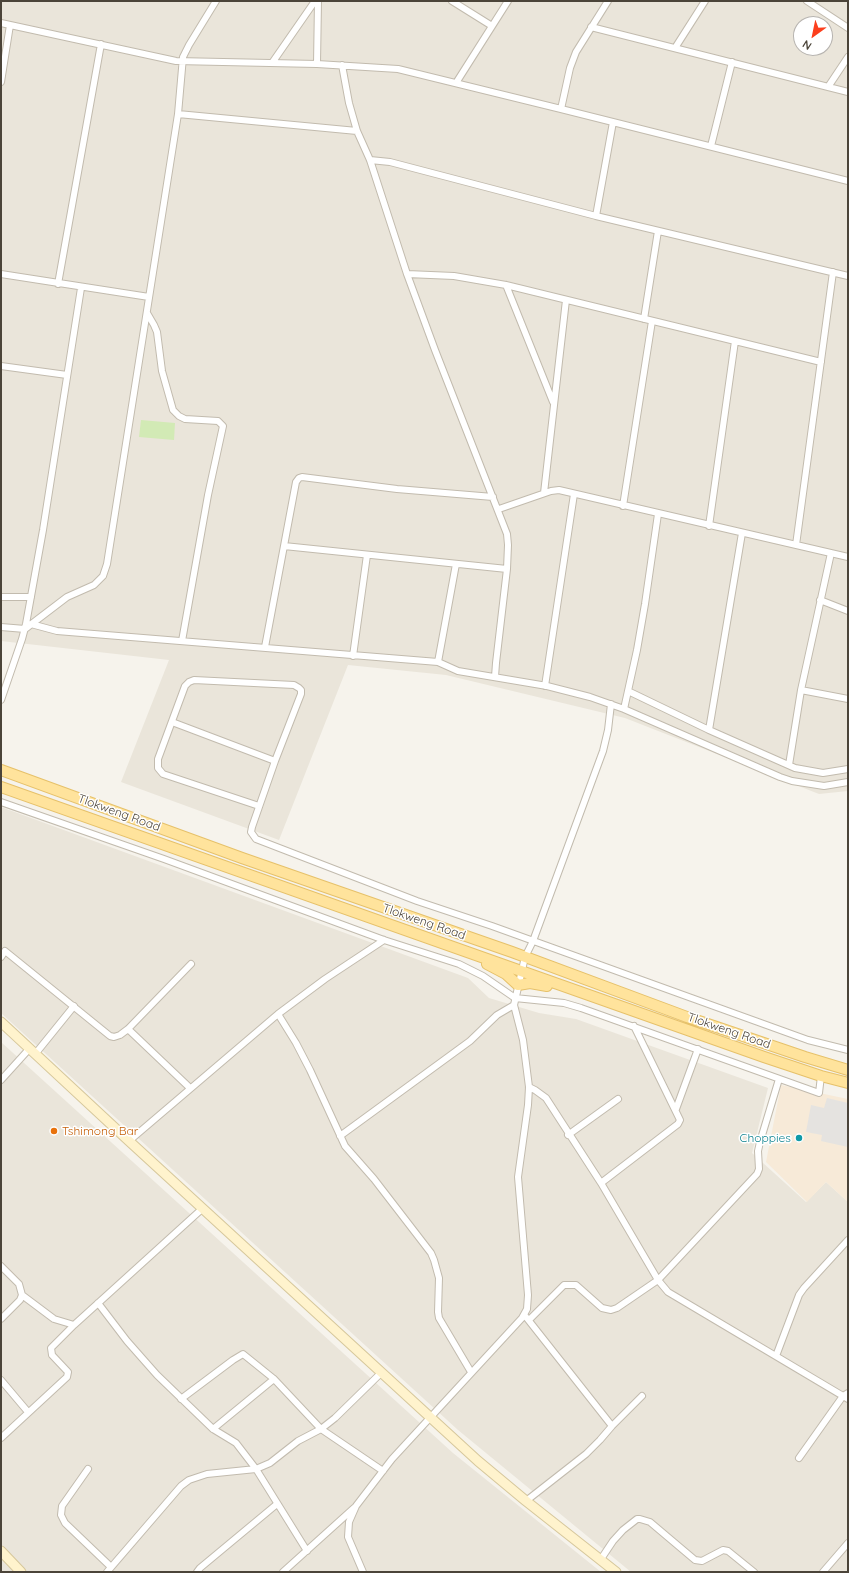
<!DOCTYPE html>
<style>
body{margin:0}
#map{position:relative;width:849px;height:1573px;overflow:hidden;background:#f6f3ec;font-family:Quicksand,sans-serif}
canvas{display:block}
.frame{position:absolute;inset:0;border:2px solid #4b4439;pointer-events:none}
.north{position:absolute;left:793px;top:16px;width:40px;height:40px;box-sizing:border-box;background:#fff;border:1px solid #b7b4b0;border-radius:50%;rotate:213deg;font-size:11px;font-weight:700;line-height:16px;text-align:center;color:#4b4439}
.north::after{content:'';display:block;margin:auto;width:14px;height:18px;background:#fc3f1d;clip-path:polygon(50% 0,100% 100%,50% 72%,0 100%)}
</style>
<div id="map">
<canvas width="849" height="1573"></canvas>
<div class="frame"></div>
<div class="north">N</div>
</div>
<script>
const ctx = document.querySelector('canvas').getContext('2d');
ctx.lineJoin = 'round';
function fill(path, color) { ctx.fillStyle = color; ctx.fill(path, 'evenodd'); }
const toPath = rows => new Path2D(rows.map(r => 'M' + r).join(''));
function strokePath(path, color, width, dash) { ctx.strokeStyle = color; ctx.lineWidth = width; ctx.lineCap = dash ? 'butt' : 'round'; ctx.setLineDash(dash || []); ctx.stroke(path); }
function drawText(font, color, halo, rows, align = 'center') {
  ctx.font = font + ' Quicksand,sans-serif'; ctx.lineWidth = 3; ctx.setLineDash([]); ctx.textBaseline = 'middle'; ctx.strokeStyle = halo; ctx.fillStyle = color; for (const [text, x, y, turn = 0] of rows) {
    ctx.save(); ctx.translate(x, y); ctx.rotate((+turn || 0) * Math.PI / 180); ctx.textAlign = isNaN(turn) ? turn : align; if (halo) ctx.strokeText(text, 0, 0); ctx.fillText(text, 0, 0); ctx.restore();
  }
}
const residential = toPath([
 [1,1,848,1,848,791,819,794,625,718,446,675,348,665,279,840,121,782,169,660,1,641],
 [801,24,825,24,825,48,801,48],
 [1,807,468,978,489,998,539,1013,576,1019,768,1088,752,1153,806,1202,826,1182,848,1202,848,1572,631,1572,458,1430,1,1013],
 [1,1042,453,1453,601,1572,1,1572]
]);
const commercial = toPath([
 [781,1085,848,1099,848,1202,826,1182,807,1202,766,1162]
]);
const green = toPath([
 [141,420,175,423,174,440,139,437]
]);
const parking = toPath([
 [827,1098,848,1103,848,1147,821,1141,822,1135,806,1132,811,1105,824,1108]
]);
const street = toPath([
 [452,1,492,26],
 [807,1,848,28],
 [1,23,176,61,317,64,398,69,561,109,848,181],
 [591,27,848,92],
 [675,48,705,1],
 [272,63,315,1],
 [317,64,318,1],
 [342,65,349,103,357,131,370,160,407,274,435,350,507,534,508,545,507,569,496,663,495,677],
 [1,82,10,25],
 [456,83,508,1],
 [828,87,848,57],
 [561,109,570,68,576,52,608,1],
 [178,114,357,131],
 [711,146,732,62],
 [370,160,390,162,596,216,848,276],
 [596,216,613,122],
 [1,274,149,297],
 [407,274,454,276,506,285,821,362],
 [58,284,101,44],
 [506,285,553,402],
 [147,313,154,325,157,332,162,371,173,410,179,416,185,419,218,421,223,426,208,495,182,641],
 [644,319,658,231],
 [1,366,67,375],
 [544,493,566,300],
 [623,506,652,321],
 [499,509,551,491,559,490,848,557],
 [709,526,735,341],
 [796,545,833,272],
 [284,546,507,569],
 [1,597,31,597],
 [820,600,848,611],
 [31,624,57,631,438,662,458,671,547,686,590,697,624,709,780,777,792,781,824,786,848,782],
 [1,627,25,629,67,597,94,585,103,576,107,564,178,114,183,57,189,45,216,1],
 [265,647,296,482,299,478,302,477,397,489,493,497],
 [353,656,367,555],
 [438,662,456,564],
 [545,686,574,494],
 [801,690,848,699],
 [628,691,709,730,795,768,823,773,848,769],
 [1,700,22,639,26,624,43,530,81,288],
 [624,709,637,650,645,604,658,514],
 [172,722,275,761],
 [709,730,742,533],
 [789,765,801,690,831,553],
 [1,802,164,859,384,940,459,964,483,976,515,998,564,1003,581,1008,819,1093,821,1076],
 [259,806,163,774,158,768,158,759,185,686,189,682,194,680,294,685,299,688,301,690,301,694,275,761,252,827,251,832,256,839,417,901,492,926,808,1040,848,1050],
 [1,957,5,951,110,1036,114,1037,120,1035,128,1029,191,964],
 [278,1014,296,1043,310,1070,345,1146,374,1179,431,1253,434,1260,439,1278,438,1312,439,1318,471,1372],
 [128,1029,190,1088],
 [36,1053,74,1006],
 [1,1080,30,1048],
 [529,1087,535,1090,546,1098,601,1183,658,1280,668,1292,848,1399],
 [676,1109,698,1049],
 [568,1135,618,1099],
 [340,1136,470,1041,497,1015,514,1005],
 [129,1141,278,1014,325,979,384,940],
 [601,1183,678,1124,680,1120,634,1026],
 [1,1266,19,1284,22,1295,20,1300,1,1319],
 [22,1295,54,1319,74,1325,203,1208],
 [98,1303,127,1341,157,1375,213,1429,236,1443,256,1469,307,1551],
 [526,1317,612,1426],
 [529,1320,564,1285,576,1285,602,1308,611,1310,617,1308,658,1280,757,1174,759,1169,758,1151,760,1142,779,1079],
 [776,1356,799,1295,804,1288,848,1240],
 [1,1380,28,1412],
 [181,1399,233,1360,243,1354,274,1379],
 [213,1429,274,1379,321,1429,383,1471],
 [1,1438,67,1377,68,1372,52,1355,51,1348,74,1325],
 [799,1458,843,1396,848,1393],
 [88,1469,62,1506,61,1515,65,1523,111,1567],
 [526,1501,586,1454,600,1440,612,1426,642,1396],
 [601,1559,613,1541,623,1530,637,1519,640,1519,650,1522,695,1560,702,1561,723,1550,728,1551,754,1572],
 [107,1572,181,1486,189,1480,207,1474,256,1469,270,1463,298,1441,321,1429,335,1418,382,1372],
 [197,1572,200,1568,277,1504],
 [283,1572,354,1508],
 [363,1572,348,1537,349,1522,356,1506,392,1459,522,1318,527,1309,528,1295,518,1177,528,1105,529,1087,523,1040,514,1005,525,957,533,941,603,751,608,730,611,704],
 [823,1572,848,1543]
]);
const secondary = toPath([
 [1,1022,129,1141,478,1461,526,1501,616,1572],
 [1,1551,21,1572]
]);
const primary = toPath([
 [1,770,242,858,512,952,687,1017,805,1057,848,1070],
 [1,787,764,1057,821,1076,848,1083],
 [487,964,506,974,518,985,530,983,547,986]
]);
const markers = [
 [54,1131,4,"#e8710a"],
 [799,1138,4,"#0f9aa8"]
];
const streetNames = [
 ["Tlokweng Road",119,813,20],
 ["Tlokweng Road",424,922,19],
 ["Tlokweng Road",729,1031,19]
];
const foodNames = [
 ["Tshimong Bar",62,1131]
];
const cultureNames = [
 ["Choppies",791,1138]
];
fill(residential, '#eae5da');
fill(commercial, '#f7ead8');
fill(green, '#d2eab5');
fill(parking, '#e5e3e0');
strokePath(street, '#c2bbae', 8);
strokePath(secondary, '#d6c79b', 11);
strokePath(primary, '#e6c16a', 12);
strokePath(street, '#fff', 6);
strokePath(secondary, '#fff3cd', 9);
strokePath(primary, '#ffe39c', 10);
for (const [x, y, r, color] of markers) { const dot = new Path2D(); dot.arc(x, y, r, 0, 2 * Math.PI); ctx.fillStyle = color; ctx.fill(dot); strokePath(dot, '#fff', 1.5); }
drawText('12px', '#4b4439', '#fff', streetNames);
drawText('12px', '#c56008', '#fff', foodNames, 'left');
drawText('12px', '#0d838f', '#fff', cultureNames, 'right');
</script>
